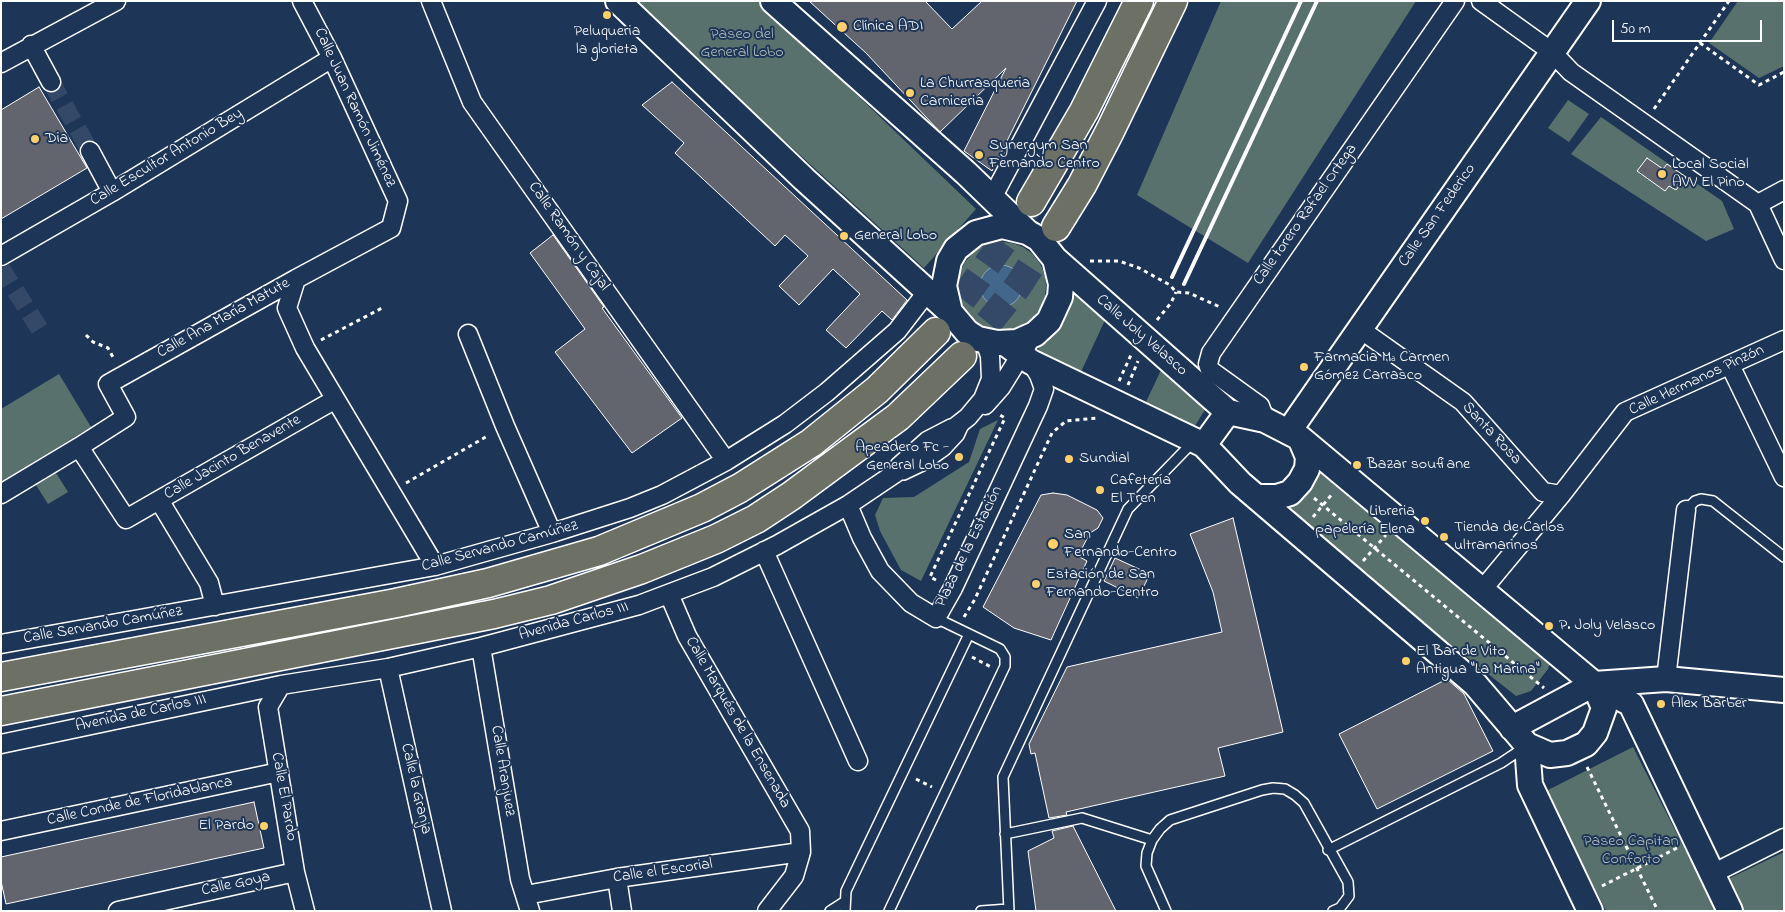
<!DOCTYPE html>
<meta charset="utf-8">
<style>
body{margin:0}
#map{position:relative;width:1785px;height:912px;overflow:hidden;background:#1d3557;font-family:"Indie Flower",sans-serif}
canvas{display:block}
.frame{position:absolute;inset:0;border:2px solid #fff;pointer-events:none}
.scale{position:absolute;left:1612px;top:20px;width:150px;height:22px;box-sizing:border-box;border:2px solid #fff;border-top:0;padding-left:6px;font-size:15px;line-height:18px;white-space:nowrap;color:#fff;-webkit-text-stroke:4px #1d3557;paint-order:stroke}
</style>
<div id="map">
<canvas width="1785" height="912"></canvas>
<div class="frame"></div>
<div class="scale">50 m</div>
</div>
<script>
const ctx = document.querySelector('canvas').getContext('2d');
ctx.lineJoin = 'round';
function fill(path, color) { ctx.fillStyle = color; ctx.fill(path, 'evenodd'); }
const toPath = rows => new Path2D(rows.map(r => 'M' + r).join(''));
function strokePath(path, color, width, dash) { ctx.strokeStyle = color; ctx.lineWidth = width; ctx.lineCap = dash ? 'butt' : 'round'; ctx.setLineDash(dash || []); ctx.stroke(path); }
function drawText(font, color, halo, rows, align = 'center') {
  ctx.font = font + ' "Indie Flower",sans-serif'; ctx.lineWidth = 4; ctx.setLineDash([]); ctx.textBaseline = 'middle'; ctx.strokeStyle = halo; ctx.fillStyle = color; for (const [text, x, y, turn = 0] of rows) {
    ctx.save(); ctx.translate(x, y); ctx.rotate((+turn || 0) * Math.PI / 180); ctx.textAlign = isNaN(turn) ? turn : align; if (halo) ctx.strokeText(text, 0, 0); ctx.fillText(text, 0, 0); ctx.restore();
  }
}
const green = toPath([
 [638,1,759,1,976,209,924,268,641,10],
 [1221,1,1416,1,1248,263,1137,195],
 [1738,1,1784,1,1784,66,1759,78,1709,43],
 [1568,100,1589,114,1569,142,1548,128],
 [1601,117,1722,201,1734,229,1706,241,1571,154],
 '958 286a44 44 0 1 1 88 0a44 44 0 1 1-88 0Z',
 [1075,294,1105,320,1081,372,1042,354,1038,349,1070,296],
 [1162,368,1206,408,1195,426,1146,402],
 [59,374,91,427,1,482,1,409],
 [998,420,921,581,901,570,880,531,875,515,883,498,914,497,969,462,980,429],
 [1320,470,1550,662,1548,669,1531,691,1516,696,1290,517,1288,507],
 [56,473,68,492,48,504,36,485],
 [1633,747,1716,911,1606,911,1546,791],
 [1784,852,1784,911,1741,911,1726,880]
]);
const water = toPath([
 '980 286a21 21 0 1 1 42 0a21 21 0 1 1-42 0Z'
]);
const building = toPath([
 [809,1,925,1,952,29,982,1,1077,1,992,171,964,151,1006,68,940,132,866,53,809,1],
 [672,82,907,300,892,320,882,311,846,348,826,330,860,294,833,269,799,305,779,286,808,256,785,235,775,246,675,153,684,143,642,105,672,82],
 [39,87,87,168,1,219,1,110,39,87],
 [1647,158,1663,169,1667,164,1686,177,1676,190,1669,186,1665,191,1637,171,1647,158],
 [553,235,604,307,602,308,682,418,632,453,555,352,585,329,530,253,553,235],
 [1053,493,1067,495,1097,510,1103,518,1098,528,1090,533,1078,556,1087,561,1051,640,1014,628,983,607,1041,495,1053,493],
 [1233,518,1283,732,1218,748,1225,776,1066,812,1067,815,1049,818,1035,753,1031,754,1029,744,1067,667,1222,632,1213,592,1190,534,1233,518],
 [1115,558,1150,574,1138,598,1104,581,1115,558],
 [1447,679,1464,694,1493,751,1377,809,1339,734,1447,679],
 [254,802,264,848,6,904,1,881,1,857,254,802],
 [1073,826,1116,911,1036,911,1028,851,1054,838,1052,831,1073,826]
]);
const streetTunnel = toPath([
 [51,82,90,151],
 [1,268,44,336]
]);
const highwayTunnel = toPath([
 [936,332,967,293,1028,207],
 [962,356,1018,286,1056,227]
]);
const path = toPath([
 [1700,43,1759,85,1784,72],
 [1654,109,1729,1],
 [1090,261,1119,261,1139,268,1170,285,1176,292,1189,293,1220,307],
 [1157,320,1171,303,1176,292],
 [86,335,93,342,108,348,114,359],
 [321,340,384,307],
 [1119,381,1131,355],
 [1128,385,1138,361],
 [406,483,489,435],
 [1314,498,1544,688],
 [1313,517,1333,493],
 [1363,561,1386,535],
 [936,580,930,577,1005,418,1000,415],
 [964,617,975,599,1052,433,1066,421,1097,418],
 [972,657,991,667],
 [1587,767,1658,911],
 [916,779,932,787],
 [1602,886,1677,848]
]);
const lane = toPath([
 [896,463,925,437,950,424],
 [904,475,925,465,946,450,959,436,964,425],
 [1686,510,1695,501,1701,499,1713,501,1784,557],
 [1005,834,1082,818,1152,840],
 [1328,850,1501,763,1525,747],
 [830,911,844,902],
 [845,911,846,891,969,634],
 [889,911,1005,666,1005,657,1000,649,936,618],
 [981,911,1008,909],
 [1009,911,1003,777,1128,509,1194,441],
 [1166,911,1146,866,1147,853,1152,840,1160,829,1170,820,1262,790,1273,788,1285,789,1295,795,1304,803,1348,882,1349,896,1340,908,1333,911]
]);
const street = toPath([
 [431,1,472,102,726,461],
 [1481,1,1552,52,1571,72,1758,204,1784,260],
 [31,45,51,82],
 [1,63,116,1],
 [90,151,112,192],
 [992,198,1097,1],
 [1758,204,1784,190],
 [1,256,112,192,332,58],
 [296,279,391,228,398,201,332,58,302,1],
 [1360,329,1463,402,1543,492,1561,495],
 [468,334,505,426,552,533],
 [1730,365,1784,477],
 [985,405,1001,387,1027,345],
 [1265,420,1260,406,1210,370,1208,364,1211,353,1455,1],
 [1,494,79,447],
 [159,500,126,519,79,447,126,417,108,384,296,279,287,308,305,348,435,566],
 [848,505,862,538,880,571,911,603,936,618,953,588,1038,406,1044,389,1039,375,1031,362],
 [764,551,858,761],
 [1482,590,1561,495,1625,412,1784,340],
 [669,594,687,636,800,831,801,852,794,876,767,911],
 [215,606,209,583,159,500,334,400],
 [1,644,435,566,552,533,630,508,662,495,726,461,785,424,827,392,897,331,927,292],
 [481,647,520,879,530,911],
 [388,668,442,911],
 [1666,679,1686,510],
 [281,685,268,707,295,872,305,911],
 [1,744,281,685,388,668,481,647,639,605,713,577,777,545,848,505,903,468,968,417,983,399,991,379,990,356,985,341],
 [1,831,279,772],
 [1712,874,1784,838],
 [617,878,622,911],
 [526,895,617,878,801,852],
 [118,911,295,872]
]);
const secondary = toPath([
 [618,1,804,179,950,312],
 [773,1,966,173,1027,232,1039,239,1055,259,1061,284,1060,297,1049,321,1035,334,1017,342,997,343,978,339,967,332,950,312,944,286,949,261,956,249,976,233,1002,226,1027,232],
 [1055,259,1228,412,1265,420,1300,438,1594,684,1631,704,1730,911],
 [1006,344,1031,362,1204,445,1240,483,1475,684,1527,745,1550,755,1567,753,1586,744,1595,733,1604,708,1594,684],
 [1289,431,1588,1],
 [1204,445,1228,412],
 [1258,497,1277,497,1290,493,1300,482,1307,469,1308,457,1300,438],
 [1512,728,1594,684,1666,679,1784,690],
 [1527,745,1530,785,1590,911]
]);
const highway = toPath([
 [1031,202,1084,111,1139,1],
 [1056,227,1082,185,1110,131,1173,1],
 [1,677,396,603,488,583,599,551,702,508,740,488,811,443,877,390,936,332],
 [1,711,494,614,551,600,642,569,716,539,756,519,791,496,898,417,962,356]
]);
const rail = toPath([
 [1172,277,1301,1],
 [1184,284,1317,1]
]);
const markers = [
 [607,15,5,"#ffd166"],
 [842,27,6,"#ffd166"],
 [910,93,5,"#ffd166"],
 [35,139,5,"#ffd166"],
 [979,155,5,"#ffd166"],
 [1662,174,5,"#ffd166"],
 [844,236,5,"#ffd166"],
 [1304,367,5,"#ffd166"],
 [959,457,5,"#ffd166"],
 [1069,459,5,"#ffd166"],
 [1357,465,5,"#ffd166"],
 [1100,490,5,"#ffd166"],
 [1425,521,5,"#ffd166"],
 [1444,537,5,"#ffd166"],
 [1053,544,6,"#ffd166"],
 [1036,584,5,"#ffd166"],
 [1549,626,5,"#ffd166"],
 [1406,661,5,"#ffd166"],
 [1661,704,5,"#ffd166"],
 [264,826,5,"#ffd166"]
];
const poiNames = [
 ["Clínica ADI",853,27],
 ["Peluqueria",607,32,"center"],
 ["la glorieta",607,50,"center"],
 ["La Churrasqueria",920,84],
 ["Carniceria",920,102],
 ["Dia",45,139],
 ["Synergym San",989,146],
 ["Fernando Centro",989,164],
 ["Local Social",1672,165],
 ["AVV El Pino",1672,183],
 ["General Lobo",854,236],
 ["Farmacia Mª Carmen",1314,358],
 ["Gómez Carrasco",1314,376],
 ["Apeadero Fc -",949,448,"right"],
 ["General Lobo",949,466,"right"],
 ["Sundial",1079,459],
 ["Bazar soufiane",1367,465],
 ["Cafetería",1110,481],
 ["El Tren",1110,499],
 ["Libreria",1415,512,"right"],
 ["papelería Elena",1415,530,"right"],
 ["Tienda de Carlos",1454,528],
 ["ultramarinos",1454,546],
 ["San",1064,535],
 ["Fernando-Centro",1064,553],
 ["Estación de San",1046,575],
 ["Fernando-Centro",1046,593],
 ["P. Joly Velasco",1559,626],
 ["El Bar de Vito",1416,652],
 ["Antigua \"La Marina\"",1416,670],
 ["Alex Barber",1671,704],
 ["El Pardo",254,826,"right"]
];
const parkNames = [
 ["Paseo del",742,35],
 ["General Lobo",742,53],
 ["Paseo Capitan",1631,842],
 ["Conforto",1631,860]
];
const streetNames = [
 ["Calle Juan Ramón Jiménez",354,108,65],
 ["Calle Escultor Antonio Bey",167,158,-31],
 ["Calle torero Rafael Ortega",1306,215,-55],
 ["Calle San Federico",1438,216,-55],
 ["Calle Ramón y Cajal",568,237,55],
 ["Calle Ana María Matute",224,319,-29],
 ["Calle Joly Velasco",1141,336,41],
 ["Calle Hermanos Pinzón",1697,381,-25],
 ["Santa Rosa",1491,434,47],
 ["Calle Jacinto Benavente",233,458,-30],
 ["Calle Servando Camúñez",500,547,-15],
 ["Plaza de la Estación",970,547,-64],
 ["Avenida Carlos III",574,622,-15],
 ["Calle Servando Camúñez",103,626,-10],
 ["Avenida de Carlos III",141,714,-12],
 ["Calle Marqués de la Ensenada",737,723,60],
 ["Calle Aranjuez",502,771,81],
 ["Calle la Granja",415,789,77],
 ["Calle El Pardo",283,797,80],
 ["Calle Conde de Floridablanca",140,802,-12],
 ["Calle el Escorial",663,872,-8],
 ["Calle Goya",236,885,-12]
];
fill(green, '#59716d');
fill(water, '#42678a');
strokePath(water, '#8ea4b9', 1);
fill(building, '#62656d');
strokePath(building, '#fff', 1);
strokePath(streetTunnel, '#344968', 18, [18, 9]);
strokePath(highwayTunnel, '#344968', 28, [28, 14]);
strokePath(lane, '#fff', 12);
strokePath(street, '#fff', 21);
strokePath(secondary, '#fff', 28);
strokePath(highway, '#fff', 31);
strokePath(path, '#fff', 3, [4, 4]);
strokePath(lane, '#1d3557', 9);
strokePath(street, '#1d3557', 18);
strokePath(secondary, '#1d3557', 24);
strokePath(highway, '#6c7065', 28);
strokePath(rail, '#fff', 4);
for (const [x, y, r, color] of markers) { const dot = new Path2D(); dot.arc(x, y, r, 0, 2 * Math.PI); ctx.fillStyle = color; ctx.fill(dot); strokePath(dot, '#1d3557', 2); }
drawText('16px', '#fff', '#1d3557', poiNames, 'left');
drawText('16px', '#b4bfbd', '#1d3557', parkNames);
drawText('16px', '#fff', '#1d3557', streetNames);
</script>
